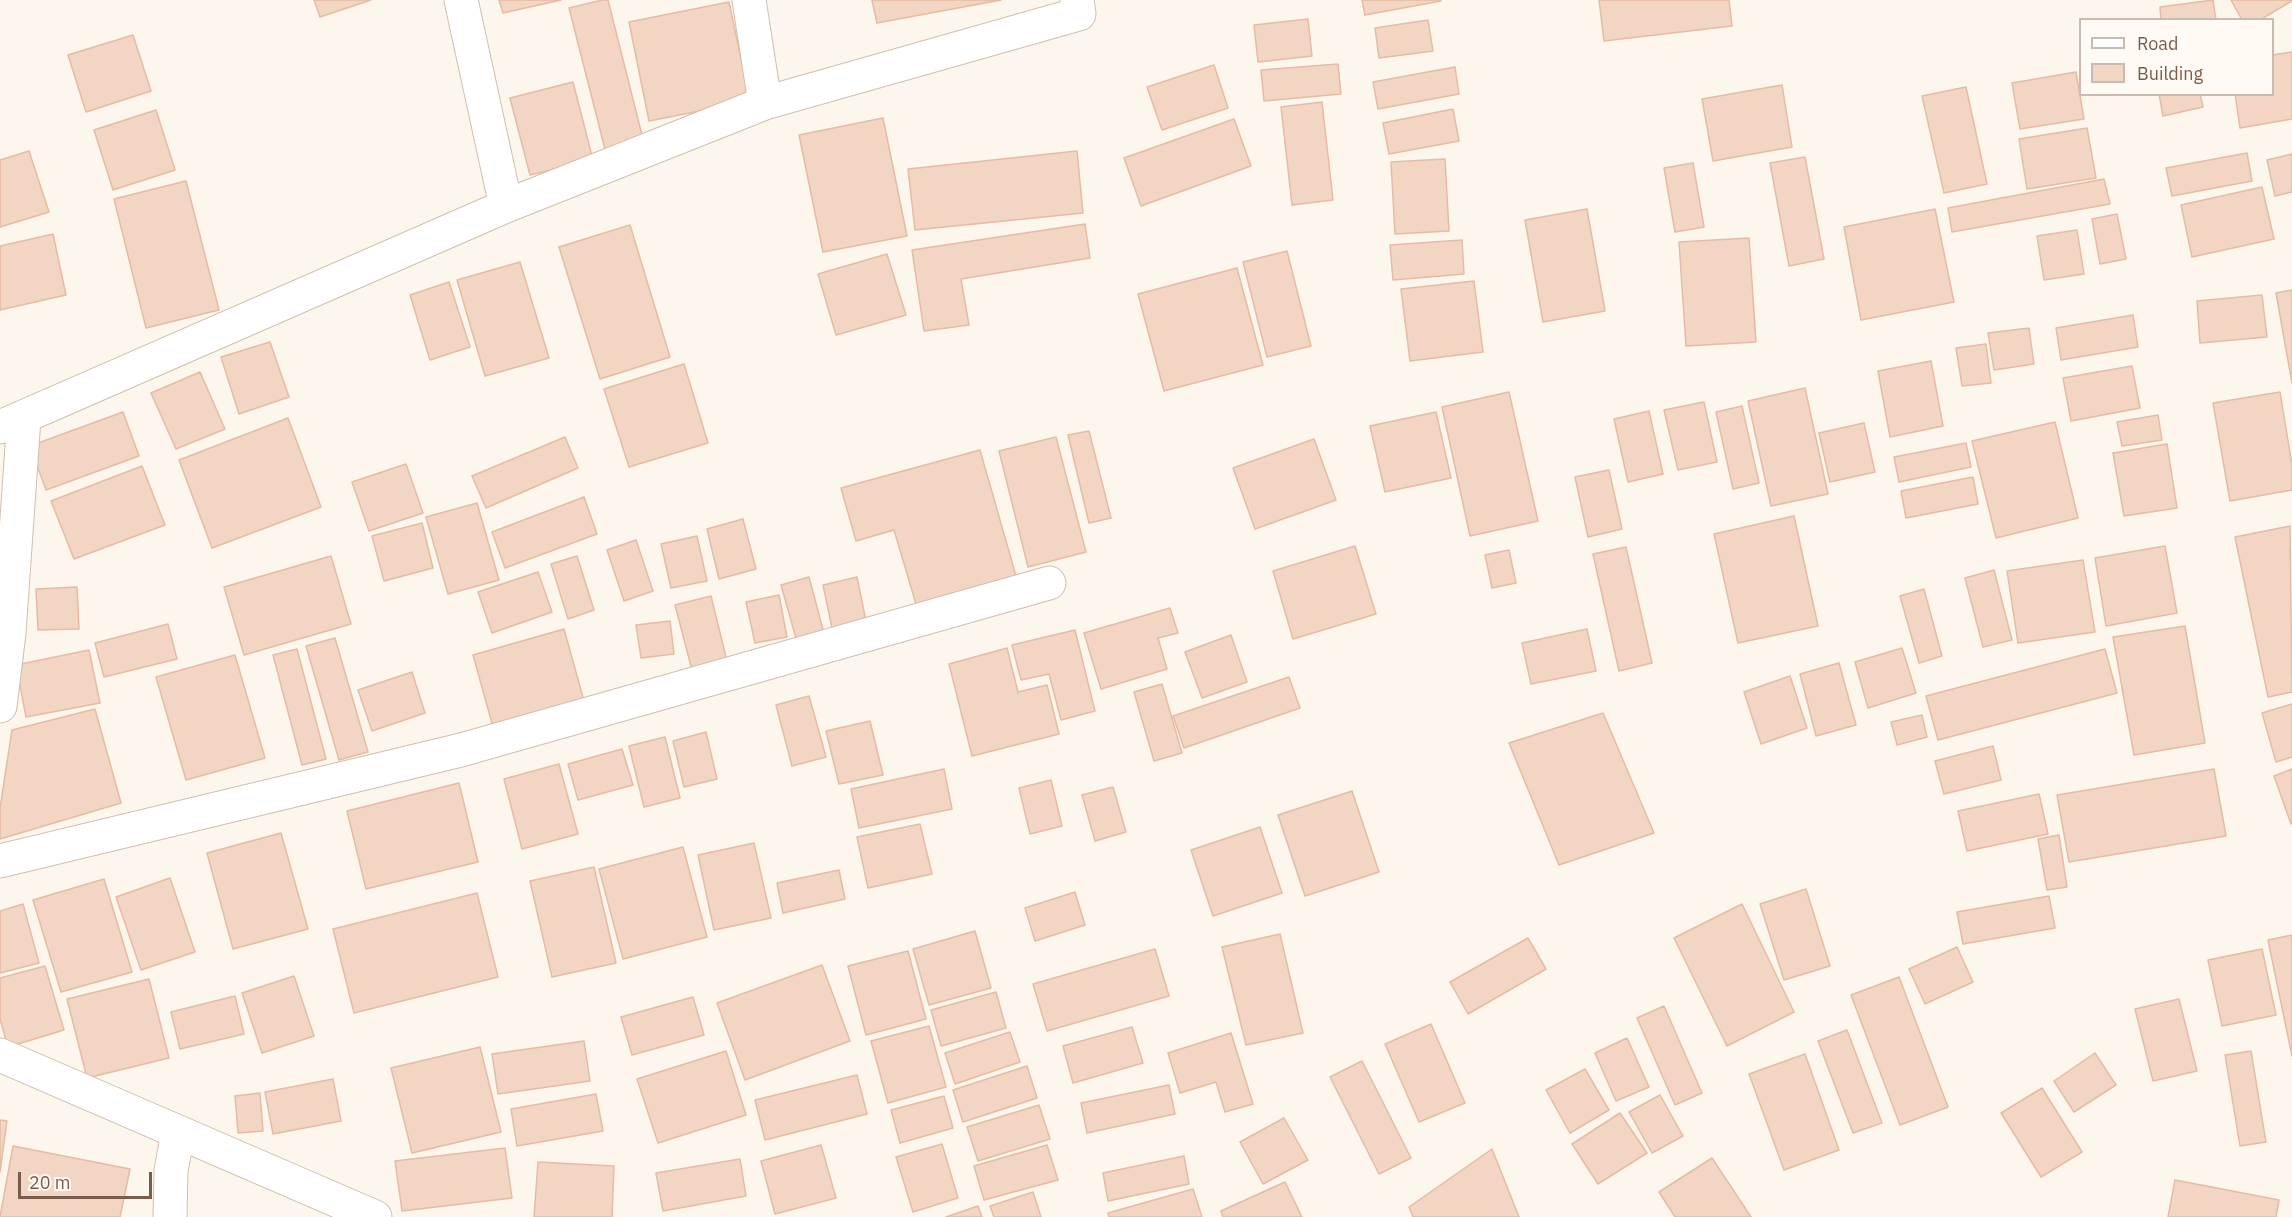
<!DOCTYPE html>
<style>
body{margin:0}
#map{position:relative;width:2292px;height:1217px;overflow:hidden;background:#fdf6ec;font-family:"IBM Plex Sans",sans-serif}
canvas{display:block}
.legend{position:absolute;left:2079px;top:18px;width:195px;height:78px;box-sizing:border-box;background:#fffaf3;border:2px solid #cabbb1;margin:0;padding:8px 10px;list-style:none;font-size:18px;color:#7a5c4d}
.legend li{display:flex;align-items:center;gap:12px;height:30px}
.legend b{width:30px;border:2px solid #cabbb1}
.scale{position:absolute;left:18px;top:1172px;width:134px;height:27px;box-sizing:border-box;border:3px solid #7a5c4d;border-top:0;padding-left:8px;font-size:18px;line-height:21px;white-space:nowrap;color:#7a5c4d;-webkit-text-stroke:4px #fffaf3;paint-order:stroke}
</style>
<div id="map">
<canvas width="2292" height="1217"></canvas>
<ul class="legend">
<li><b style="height:8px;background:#fff"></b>Road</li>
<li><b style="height:16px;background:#f3d5c3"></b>Building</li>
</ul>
<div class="scale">20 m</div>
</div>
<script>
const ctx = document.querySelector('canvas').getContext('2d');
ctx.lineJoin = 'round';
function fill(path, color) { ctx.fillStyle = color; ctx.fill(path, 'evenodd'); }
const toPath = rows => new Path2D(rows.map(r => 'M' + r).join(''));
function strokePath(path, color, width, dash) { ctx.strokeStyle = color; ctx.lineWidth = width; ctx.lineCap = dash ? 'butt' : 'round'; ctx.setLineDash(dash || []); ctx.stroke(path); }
const building = toPath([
 [314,0,371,0,320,17,314,0],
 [499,0,561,0,503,13,499,0],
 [602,0,608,0,645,147,607,157,569,8,602,0],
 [872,0,1001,0,877,23,872,0],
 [1362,0,1440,0,1441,1,1365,15,1362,0],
 [1599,0,1729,0,1732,26,1604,41,1599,0],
 [2213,0,2216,20,2161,20,2160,7,2213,0],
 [2231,0,2292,0,2292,1,2260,20,2242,20,2231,0],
 [729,2,750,101,649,121,629,22,729,2],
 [1308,19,1312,56,1258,62,1254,25,1308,19],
 [1428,20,1433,51,1379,58,1375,28,1428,20],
 [133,35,151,91,86,112,68,55,133,35],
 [2292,52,2292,119,2240,128,2235,94,2272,94,2272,55,2292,52],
 [1338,64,1341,94,1264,101,1261,70,1338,64],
 [1214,65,1228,108,1162,130,1147,87,1214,65],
 [1455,67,1459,94,1378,109,1373,82,1455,67],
 [2076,72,2084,119,2020,129,2012,83,2076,72],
 [573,82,593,160,530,175,510,98,573,82],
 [1782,85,1792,147,1713,161,1702,99,1782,85],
 [1966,87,1987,184,1944,193,1922,96,1966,87],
 [2159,94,2200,94,2203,107,2163,116,2159,94],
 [1322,102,1333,200,1292,205,1281,107,1322,102],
 [1453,109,1459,141,1389,154,1383,123,1453,109],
 [156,110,175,170,113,190,94,130,156,110],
 [883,118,907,236,823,252,799,135,883,118],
 [1234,119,1251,166,1141,206,1124,158,1234,119],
 [2087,128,2096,178,2027,189,2019,139,2087,128],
 [29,151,49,212,0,227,0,160,29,151],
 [1077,151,1083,213,915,230,908,169,1077,151],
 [2247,153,2252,181,2172,196,2166,168,2247,153],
 [2292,154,2292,192,2275,196,2267,160,2292,154],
 [1805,157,1824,259,1789,266,1770,163,1805,157],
 [1445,159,1449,231,1395,234,1391,162,1445,159],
 [1693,163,1704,227,1675,232,1664,168,1693,163],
 [2104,179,2110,204,1952,232,1948,208,2104,179],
 [186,181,219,310,146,328,114,199,186,181],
 [2262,187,2274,239,2192,257,2181,205,2262,187],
 [1587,209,1605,311,1543,322,1525,220,1587,209],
 [1935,209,1954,302,1861,320,1844,227,1935,209],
 [2117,214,2126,259,2100,264,2092,219,2117,214],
 [1085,224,1090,258,961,279,969,325,924,331,912,250,1085,224],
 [630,225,670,357,600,379,559,247,630,225],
 [2077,230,2084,274,2044,280,2037,236,2077,230],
 [53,234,66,295,0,310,0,246,53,234],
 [1749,238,1756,342,1686,346,1679,242,1749,238],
 [1462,240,1464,274,1393,280,1390,245,1462,240],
 [1287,251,1311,346,1267,357,1243,262,1287,251],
 [887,254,906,315,836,335,818,274,887,254],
 [520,262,549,358,485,376,457,280,520,262],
 [1237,268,1263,365,1164,391,1138,294,1237,268],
 [1474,281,1483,352,1410,361,1401,289,1474,281],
 [449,282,470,347,430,360,410,295,449,282],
 [2292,290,2292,383,2276,293,2292,290],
 [2262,295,2267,337,2200,343,2197,301,2262,295],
 [2133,315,2138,347,2061,360,2056,328,2133,315],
 [2029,328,2034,364,1994,370,1988,333,2029,328],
 [270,342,289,397,239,414,221,357,270,342],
 [1986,344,1991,383,1962,386,1956,348,1986,344],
 [1931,361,1943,426,1890,437,1878,371,1931,361],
 [684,364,708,443,629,467,604,389,684,364],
 [2132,366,2140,408,2071,421,2063,378,2132,366],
 [200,372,225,429,176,449,151,393,200,372],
 [1805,388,1828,494,1771,506,1748,401,1805,388],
 [1509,392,1538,521,1470,536,1442,407,1509,392],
 [2280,392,2292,465,2292,490,2230,501,2213,403,2280,392],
 [1704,402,1717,462,1678,470,1664,410,1704,402],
 [1742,406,1759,483,1733,489,1716,412,1742,406],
 [1649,411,1663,474,1628,482,1614,419,1649,411],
 [123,412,139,456,46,490,30,446,123,412],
 [1436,412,1451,478,1385,492,1370,426,1436,412],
 [2158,415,2162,440,2122,446,2117,422,2158,415],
 [288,418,321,507,212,548,179,460,288,418],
 [2055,422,2078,518,1996,538,1972,441,2055,422],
 [1864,423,1875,472,1830,482,1819,433,1864,423],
 [1089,431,1111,518,1089,523,1068,435,1089,431],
 [565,437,578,468,486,508,472,476,565,437],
 [1056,437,1086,552,1028,567,999,451,1056,437],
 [1314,439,1336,500,1255,529,1233,468,1314,439],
 [1966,443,1971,467,1899,482,1894,457,1966,443],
 [2167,444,2177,508,2124,516,2113,453,2167,444],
 [980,450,1016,576,916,604,894,530,856,541,841,488,980,450],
 [406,464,423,513,369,531,352,482,406,464],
 [142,466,165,525,74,559,51,501,142,466],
 [1609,470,1622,529,1588,537,1575,477,1609,470],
 [1973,477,1978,504,1906,518,1901,491,1973,477],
 [584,497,597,534,505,568,492,532,584,497],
 [477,503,499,580,448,594,426,517,477,503],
 [1794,516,1818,626,1738,643,1714,534,1794,516],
 [743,519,756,569,719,579,707,529,743,519],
 [422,523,433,568,384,581,372,536,422,523],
 [2290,526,2292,692,2268,697,2235,537,2290,526],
 [697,536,707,581,671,588,661,544,697,536],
 [636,540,653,591,624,601,607,550,636,540],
 [1355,546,1376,614,1293,639,1273,571,1355,546],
 [2165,546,2177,613,2106,626,2095,558,2165,546],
 [1626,547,1652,663,1619,671,1593,554,1626,547],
 [1509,550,1516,583,1492,588,1485,555,1509,550],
 [331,556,351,624,244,655,224,587,331,556],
 [577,556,594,610,568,619,551,564,577,556],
 [2083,560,2095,632,2018,643,2007,571,2083,560],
 [1994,570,2012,640,1983,647,1965,578,1994,570],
 [538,572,552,612,492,633,478,592,538,572],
 [809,577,826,641,799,649,781,585,809,577],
 [857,577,867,626,833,633,823,585,857,577],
 [77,587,79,629,38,630,36,589,77,587],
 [1924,589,1942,656,1919,663,1900,596,1924,589],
 [779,595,787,637,755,643,746,602,779,595],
 [711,596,727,661,692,670,675,605,711,596],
 [1170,608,1178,633,1158,638,1167,669,1101,689,1084,633,1170,608],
 [670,621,674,654,641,658,636,625,670,621],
 [168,624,177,659,104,677,95,643,168,624],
 [2185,626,2205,743,2134,755,2113,637,2185,626],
 [564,629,584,701,493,727,473,655,564,629],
 [1587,629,1596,671,1531,684,1522,643,1587,629],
 [1075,630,1095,711,1061,720,1049,674,1021,680,1012,645,1075,630],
 [1231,635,1247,682,1202,698,1185,652,1231,635],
 [335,638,368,752,339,760,306,646,335,638],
 [1007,648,1018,692,1047,685,1059,734,972,756,949,664,1007,648],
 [1902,648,1916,693,1868,708,1855,662,1902,648],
 [297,649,326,759,302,765,273,655,297,649],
 [2105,649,2117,693,1938,740,1926,696,2105,649],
 [89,650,100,703,26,717,16,665,89,650],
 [235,655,265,758,186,780,156,677,235,655],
 [1839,663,1856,725,1816,736,1800,674,1839,663],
 [412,672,425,713,372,731,358,690,412,672],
 [1790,676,1807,728,1761,744,1744,692,1790,676],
 [1289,677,1300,708,1184,748,1173,716,1289,677],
 [1162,684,1182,753,1154,761,1134,692,1162,684],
 [809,696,826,757,792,766,776,705,809,696],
 [2292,704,2292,757,2276,762,2262,713,2292,704],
 [95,709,121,803,0,839,0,808,12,730,95,709],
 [1603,713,1654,833,1559,865,1509,743,1603,713],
 [1922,715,1927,737,1897,745,1891,722,1922,715],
 [870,721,883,775,839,784,826,731,870,721],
 [706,732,717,779,684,787,673,741,706,732],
 [665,737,680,798,644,807,629,746,665,737],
 [1993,746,2001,780,1944,794,1935,761,1993,746],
 [622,749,633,785,578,800,568,764,622,749],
 [559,764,578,834,522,849,504,779,559,764],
 [944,769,952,809,859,828,851,789,944,769],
 [2214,769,2226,836,2069,862,2057,795,2214,769],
 [2292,769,2292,823,2291,824,2274,776,2292,769],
 [1051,780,1062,826,1030,834,1019,788,1051,780],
 [459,783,478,862,366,889,347,811,459,783],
 [1113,787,1126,832,1095,841,1082,795,1113,787],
 [1352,791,1379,872,1305,896,1278,815,1352,791],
 [2039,794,2048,834,1967,851,1958,811,2039,794],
 [920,824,932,874,868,888,857,837,920,824],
 [1260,827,1282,893,1213,916,1191,850,1260,827],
 [281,833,308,929,233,949,207,853,281,833],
 [2059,835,2067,887,2047,890,2038,839,2059,835],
 [754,843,771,918,714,930,698,855,754,843],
 [683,847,707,937,623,959,599,869,683,847],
 [594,867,616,963,552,977,530,881,594,867],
 [839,870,845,899,783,913,777,883,839,870],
 [170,878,195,952,141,970,116,897,170,878],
 [104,879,132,972,61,992,33,900,104,879],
 [1806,889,1830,966,1784,980,1760,904,1806,889],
 [1075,892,1085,925,1035,941,1025,908,1075,892],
 [477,893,498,977,354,1013,333,929,477,893],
 [2049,896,2055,928,1963,944,1957,912,2049,896],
 [23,904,39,963,0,973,0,911,23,904],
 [1742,904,1794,1012,1727,1046,1674,938,1742,904],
 [975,931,991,988,929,1005,913,949,975,931],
 [1280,934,1303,1033,1246,1045,1222,947,1280,934],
 [2292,935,2292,1056,2268,940,2292,935],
 [1528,938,1546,969,1468,1014,1450,982,1528,938],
 [1957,947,1973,982,1925,1004,1909,969,1957,947],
 [1155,949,1169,996,1047,1031,1033,984,1155,949],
 [2262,949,2276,1015,2222,1026,2208,960,2262,949],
 [908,951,926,1019,866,1035,848,966,908,951],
 [822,965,850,1041,745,1080,717,1003,822,965],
 [45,966,64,1030,8,1047,0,1019,0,978,45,966],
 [294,976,314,1036,262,1053,242,993,294,976],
 [1899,977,1948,1107,1900,1125,1851,995,1899,977],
 [149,979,169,1058,87,1078,67,999,149,979],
 [996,992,1006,1028,941,1046,931,1010,996,992],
 [235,996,244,1034,180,1049,171,1012,235,996],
 [693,997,704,1035,632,1055,621,1017,693,997],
 [2179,999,2197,1071,2153,1081,2135,1009,2179,999],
 [1664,1006,1702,1093,1675,1105,1637,1018,1664,1006],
 [1431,1024,1465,1103,1419,1122,1385,1044,1431,1024],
 [929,1026,946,1087,888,1103,871,1041,929,1026],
 [1132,1027,1143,1063,1073,1083,1063,1046,1132,1027],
 [1847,1030,1882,1123,1853,1133,1818,1041,1847,1030],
 [1010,1032,1020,1062,955,1084,945,1053,1010,1032],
 [1231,1033,1253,1104,1225,1112,1216,1082,1180,1093,1168,1053,1231,1033],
 [1627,1038,1649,1087,1616,1101,1595,1053,1627,1038],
 [584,1041,590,1081,498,1094,492,1054,584,1041],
 [480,1047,501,1132,412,1153,391,1068,480,1047],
 [726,1051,746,1115,658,1143,637,1079,726,1051],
 [2251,1051,2266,1142,2240,1146,2225,1055,2251,1051],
 [2095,1053,2116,1085,2074,1112,2054,1081,2095,1053],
 [1805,1054,1839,1150,1784,1170,1749,1074,1805,1054],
 [1362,1061,1411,1158,1379,1174,1330,1077,1362,1061],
 [1027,1066,1037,1098,963,1122,953,1090,1027,1066],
 [1585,1069,1609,1110,1570,1133,1546,1090,1585,1069],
 [857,1075,867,1114,765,1140,755,1100,857,1075],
 [333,1079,341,1121,273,1134,265,1092,333,1079],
 [1169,1085,1175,1114,1087,1133,1081,1103,1169,1085],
 [2042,1088,2082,1152,2041,1177,2001,1113,2042,1088],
 [260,1093,263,1131,238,1133,235,1096,260,1093],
 [596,1094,603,1131,517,1146,511,1109,596,1094],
 [1660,1095,1683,1136,1652,1153,1629,1112,1660,1095],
 [944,1096,953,1128,900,1143,891,1110,944,1096],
 [1039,1105,1050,1139,978,1161,967,1127,1039,1105],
 [1620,1113,1647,1153,1598,1184,1572,1144,1620,1113],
 [1284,1118,1308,1160,1263,1184,1240,1142,1284,1118],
 [0,1120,7,1121,0,1172,0,1120],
 [942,1144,958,1198,913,1212,896,1157,942,1144],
 [821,1145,836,1198,775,1214,761,1161,821,1145],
 [1047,1145,1058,1180,984,1200,974,1166,1047,1145],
 [13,1146,130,1169,120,1217,0,1217,13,1146],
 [505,1148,512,1198,402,1211,395,1161,505,1148],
 [1492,1149,1519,1217,1413,1217,1409,1207,1492,1149],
 [1184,1156,1189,1184,1108,1201,1103,1173,1184,1156],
 [1712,1158,1751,1217,1675,1217,1659,1192,1712,1158],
 [740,1159,746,1196,663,1211,656,1173,740,1159],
 [538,1162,614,1166,612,1217,534,1217,538,1162],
 [2175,1180,2279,1200,2276,1217,2168,1217,2175,1180],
 [1285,1182,1302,1217,1223,1217,1221,1211,1285,1182],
 [1193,1189,1202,1217,1109,1217,1108,1213,1193,1189],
 [1033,1192,1041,1217,994,1217,990,1206,1033,1192],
 [978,1206,982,1217,946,1217,978,1206]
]);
const minor = toPath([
 [461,0,506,206],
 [749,0,765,103],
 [0,427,506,206,765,103,1079,14,1077,0],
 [0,706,9,633,24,418],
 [0,861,461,750,1049,583],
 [0,1055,375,1217],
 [170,1217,171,1171,178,1132]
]);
fill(building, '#f3d5c3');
strokePath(building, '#e6bba3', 1.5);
strokePath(minor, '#d1beb0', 35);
strokePath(minor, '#fff', 33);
</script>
